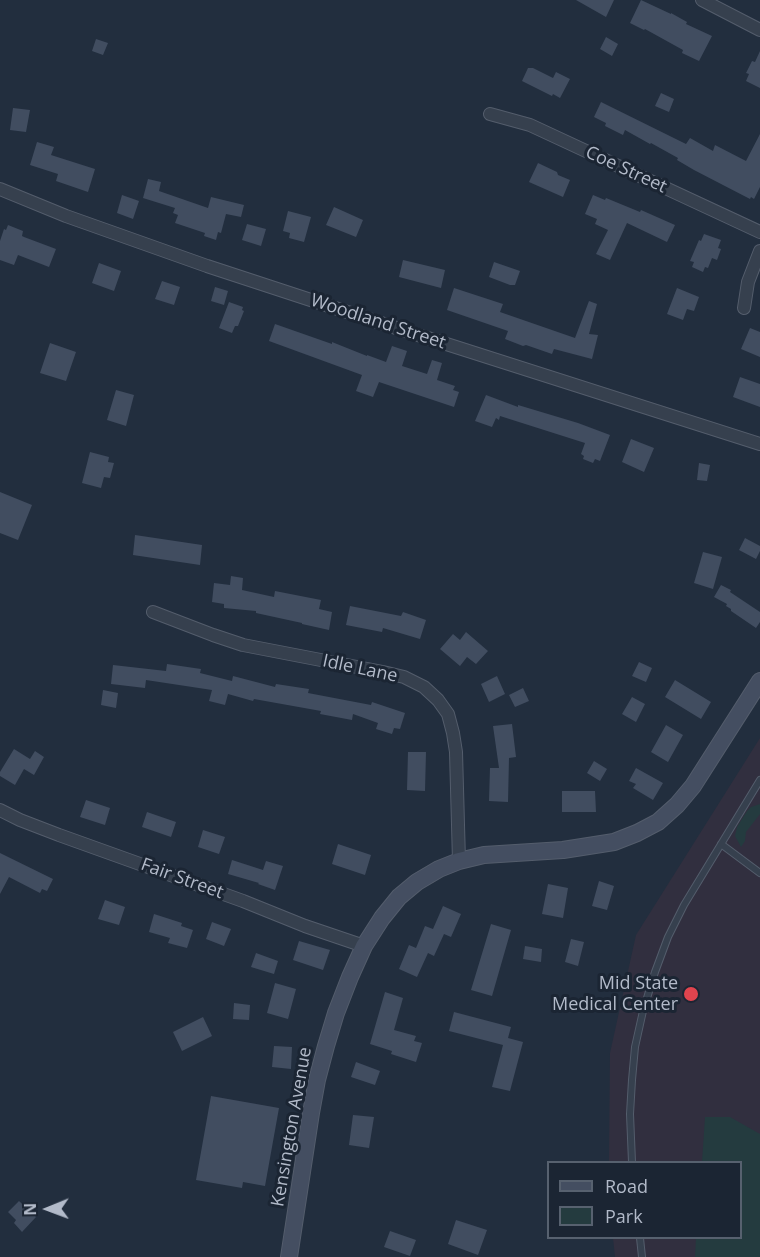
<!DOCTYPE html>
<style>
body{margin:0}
#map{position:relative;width:760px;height:1257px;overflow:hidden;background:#222e3e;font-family:"Open Sans",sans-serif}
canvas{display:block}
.legend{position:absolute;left:547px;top:1161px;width:195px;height:78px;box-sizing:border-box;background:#1b2533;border:2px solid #57616f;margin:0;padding:8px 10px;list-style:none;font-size:18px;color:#b2bac9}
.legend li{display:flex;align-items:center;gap:12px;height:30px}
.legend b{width:30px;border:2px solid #57616f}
.north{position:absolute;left:18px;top:1179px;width:60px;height:60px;-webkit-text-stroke:4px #1b2533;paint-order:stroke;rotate:269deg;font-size:16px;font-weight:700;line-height:24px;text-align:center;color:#b2bac9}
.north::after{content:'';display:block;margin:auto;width:21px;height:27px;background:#b2bac9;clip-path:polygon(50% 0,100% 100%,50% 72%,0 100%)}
</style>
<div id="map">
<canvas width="760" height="1257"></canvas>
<ul class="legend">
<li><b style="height:8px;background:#444e61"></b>Road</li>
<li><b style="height:16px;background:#243b3f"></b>Park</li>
</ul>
<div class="north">N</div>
</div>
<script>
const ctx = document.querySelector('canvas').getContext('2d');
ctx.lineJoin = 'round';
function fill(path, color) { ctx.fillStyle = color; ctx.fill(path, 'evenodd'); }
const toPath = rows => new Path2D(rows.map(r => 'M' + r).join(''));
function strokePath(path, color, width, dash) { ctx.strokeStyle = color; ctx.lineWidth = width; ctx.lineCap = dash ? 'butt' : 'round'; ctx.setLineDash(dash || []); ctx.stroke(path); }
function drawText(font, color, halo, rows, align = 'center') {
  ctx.font = font + ' "Open Sans",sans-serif'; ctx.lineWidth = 6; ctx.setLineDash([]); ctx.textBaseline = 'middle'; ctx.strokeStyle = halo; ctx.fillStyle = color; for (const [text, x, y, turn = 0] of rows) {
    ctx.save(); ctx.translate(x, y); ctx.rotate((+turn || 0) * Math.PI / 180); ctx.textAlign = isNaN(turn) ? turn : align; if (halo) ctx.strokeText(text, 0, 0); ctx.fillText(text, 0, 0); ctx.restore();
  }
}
const medical = toPath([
 [760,738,760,1257,615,1257,613,1238,740,1238,740,1162,609,1162,610,1053,636,935]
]);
const green = toPath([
 [760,804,760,814,746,832,745,841,741,847,735,836,737,827,747,811,751,807],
 [705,1117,730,1117,760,1134,760,1257,695,1257,696,1238,740,1238,740,1162,702,1162]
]);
const building = toPath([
 [576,0,614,0,606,17],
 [641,0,671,14,671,13,687,22,686,24,712,36,699,61,682,53,683,50,645,29,644,30,630,23],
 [606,37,618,44,612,56,600,49],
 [96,39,108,43,103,55,92,51],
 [760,51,760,88,746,81,749,74,746,73,752,61,755,62],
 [528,68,533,68,553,78,556,72,570,79,560,98,553,94,552,96,522,81],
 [661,93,674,99,669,112,655,106],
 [601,102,686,144,690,138,713,151,715,145,746,161,760,134,760,187,754,199,751,197,750,199,694,170,677,160,678,158,651,143,650,144,625,130,623,135,605,126,606,123,594,117],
 [13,108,30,110,26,132,10,130],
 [37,142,54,147,51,155,95,169,88,192,56,181,58,174,30,165],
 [538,163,557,172,558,175,570,180,563,197,529,182],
 [148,179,161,182,159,191,208,208,211,197,244,205,241,217,226,214,221,233,218,232,216,240,204,236,205,233,175,223,178,215,173,213,175,208,143,198],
 [122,195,139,201,133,219,117,213],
 [593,195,605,200,606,198,640,212,641,210,675,225,667,242,627,223,610,260,596,254,608,230,595,224,597,219,585,214],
 [334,207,363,220,356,237,326,225],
 [288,211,311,217,304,242,289,238,290,233,283,231],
 [247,224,266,229,261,246,242,240],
 [8,225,23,231,22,236,24,237,56,249,49,267,18,255,14,265,0,260,0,241,4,229,6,230],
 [704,234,721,240,718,248,721,249,717,260,712,258,708,268,705,267,703,272,692,267,694,262,690,261,699,240,701,241],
 [403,260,445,270,441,288,399,277],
 [494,262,520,271,515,285,510,285,489,277],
 [99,263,121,271,114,291,92,283],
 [162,281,180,287,174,305,155,299],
 [215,287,228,291,224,305,211,301],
 [454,288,503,304,500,312,575,338,589,301,597,304,589,334,598,335,592,359,554,349,552,354,526,345,523,346,505,339,508,331,447,310],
 [677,288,699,297,694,311,687,309,683,320,667,314],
 [229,302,243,307,242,310,244,311,238,326,235,326,232,333,219,328],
 [275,324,332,344,332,342,367,356,367,355,386,362,392,346,407,351,402,366,427,374,432,360,442,363,437,380,455,386,453,390,459,392,454,407,379,382,373,397,356,391,362,375,269,341],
 [750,328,760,332,760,357,741,349],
 [50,343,76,352,66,381,40,373],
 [740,377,760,384,760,407,733,397],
 [116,390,134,395,126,426,107,420],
 [486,395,518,407,518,405,578,423,610,435,600,461,595,459,593,463,583,459,584,456,581,454,585,443,500,416,499,420,496,418,492,427,475,421],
 [631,439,654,448,644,472,622,462],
 [90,452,109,457,108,462,114,463,110,478,104,477,101,488,82,483],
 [699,463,710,465,707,481,697,480],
 [0,492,32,505,18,540,0,533],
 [135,535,202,545,200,565,133,555],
 [745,538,760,546,760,551,756,559,739,550],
 [703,552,722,557,713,589,694,583],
 [231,576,243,578,242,590,274,597,275,591,321,600,319,609,332,612,329,630,302,624,302,623,256,613,256,611,224,608,224,604,212,602,214,583,230,585],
 [721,585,731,590,730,592,760,612,760,622,756,628,731,611,731,609,726,606,727,604,714,597],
 [350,606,401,616,403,612,426,620,420,639,383,628,382,632,346,625],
 [466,632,488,651,476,664,467,657,460,666,440,649,453,634,460,640],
 [639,662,652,668,646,682,632,676],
 [167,664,201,669,200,673,232,681,233,676,275,687,276,684,309,689,308,693,371,705,372,702,405,713,400,729,394,728,392,734,376,729,378,723,353,714,352,720,320,714,321,711,254,699,253,701,228,694,225,705,209,701,212,690,146,680,145,688,111,684,113,665,166,671],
 [497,676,505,694,489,702,481,684],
 [675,680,711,702,701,719,665,697],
 [523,688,529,701,515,707,509,695],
 [103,690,118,693,116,708,101,705],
 [632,697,645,704,636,722,622,714],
 [512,724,516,757,509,758,508,802,489,801,490,768,499,768,493,726],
 [666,725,683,735,668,762,651,752],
 [14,749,30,759,35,751,44,757,34,775,24,769,15,785,0,776,0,772],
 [408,752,426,752,425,791,407,790],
 [594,761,607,769,600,781,587,773],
 [636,768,663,783,653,800,633,788,636,784,629,781],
 [562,791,595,791,596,812,562,812],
 [86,800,110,808,105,825,80,817],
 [147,812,176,822,171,837,142,827],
 [203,830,225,837,219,854,198,847],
 [338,844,371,855,365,875,332,864],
 [0,853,53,879,47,891,42,889,40,893,9,877,0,894],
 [232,860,263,870,266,861,283,866,275,890,258,884,259,883,228,874],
 [599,881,614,886,607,910,592,906],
 [548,884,568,888,563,918,542,914],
 [105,900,125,907,119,925,98,919],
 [443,906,461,914,451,937,444,934,434,956,428,953,417,977,399,969,409,945,416,948,425,926,433,929],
 [154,914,182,923,181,926,193,930,187,948,168,943,170,938,149,932],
 [212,922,231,929,224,946,206,939],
 [491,924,511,930,492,996,471,990],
 [571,939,584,942,578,966,565,962],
 [299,941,330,950,323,970,293,960],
 [525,946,542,949,541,962,523,959],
 [256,953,278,961,274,974,251,967],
 [275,983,296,989,288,1019,267,1013],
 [385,992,403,998,394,1030,416,1036,414,1041,422,1043,416,1062,391,1054,392,1051,370,1044],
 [234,1003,250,1005,249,1020,233,1019],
 [454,1012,511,1027,508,1038,523,1042,510,1091,492,1087,503,1045,449,1031],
 [203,1017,212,1036,182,1051,173,1032],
 [274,1046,292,1047,291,1069,272,1067],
 [356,1062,380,1071,375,1085,351,1077],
 [211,1096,279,1108,265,1186,243,1182,242,1188,196,1180],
 [353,1115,374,1117,369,1148,349,1145],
 [19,1201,36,1217,22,1232,14,1223,16,1220,8,1212],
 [456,1220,487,1230,478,1255,448,1244],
 [390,1231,416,1240,410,1256,384,1247]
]);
const service = toPath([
 [721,844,760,873],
 [632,1162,630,1114,632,1080,635,1047,643,1011,655,972,668,937,684,905,760,780],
 [640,1238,642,1257]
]);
const minor = toPath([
 [702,0,760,30],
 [490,114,530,125,760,232],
 [0,189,66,216,207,266,390,326,760,444],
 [744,308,748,282,760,251],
 [153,612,213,635,243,645,383,672,404,677,424,687,438,700,448,714,453,733,456,752,459,861],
 [0,810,20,820,59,835,243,901,305,926,364,946]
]);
const secondary = toPath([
 [289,1257,311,1113,317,1080,326,1046,336,1013,350,977,364,946,382,918,399,897,417,882,439,869,459,861,484,855,563,850,614,842,637,833,658,822,677,805,693,786,760,681]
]);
const markers = [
 [691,994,8,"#e0444e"]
];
const streetNames = [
 ["Coe Street",626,170,25],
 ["Woodland Street",378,322,18],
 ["Idle Lane",360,669,12],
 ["Fair Street",182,879,20],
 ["Kensington Avenue",292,1127,-80]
];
const poiNames = [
 ["Mid State",678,984],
 ["Medical Center",678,1005]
];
fill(medical, '#312f3f');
fill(green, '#243b3f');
fill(building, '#414d60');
strokePath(service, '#545d6c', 8);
strokePath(minor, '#545d6c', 14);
strokePath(secondary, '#545d6c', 18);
strokePath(service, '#36404e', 6);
strokePath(minor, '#36404e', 12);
strokePath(secondary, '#444e61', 16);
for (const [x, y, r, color] of markers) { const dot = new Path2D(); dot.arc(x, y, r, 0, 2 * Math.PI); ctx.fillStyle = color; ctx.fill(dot); strokePath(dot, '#1b2533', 2); }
drawText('18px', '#b2bac9', '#1b2533', streetNames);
drawText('18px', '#b2bac9', '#1b2533', poiNames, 'right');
</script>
